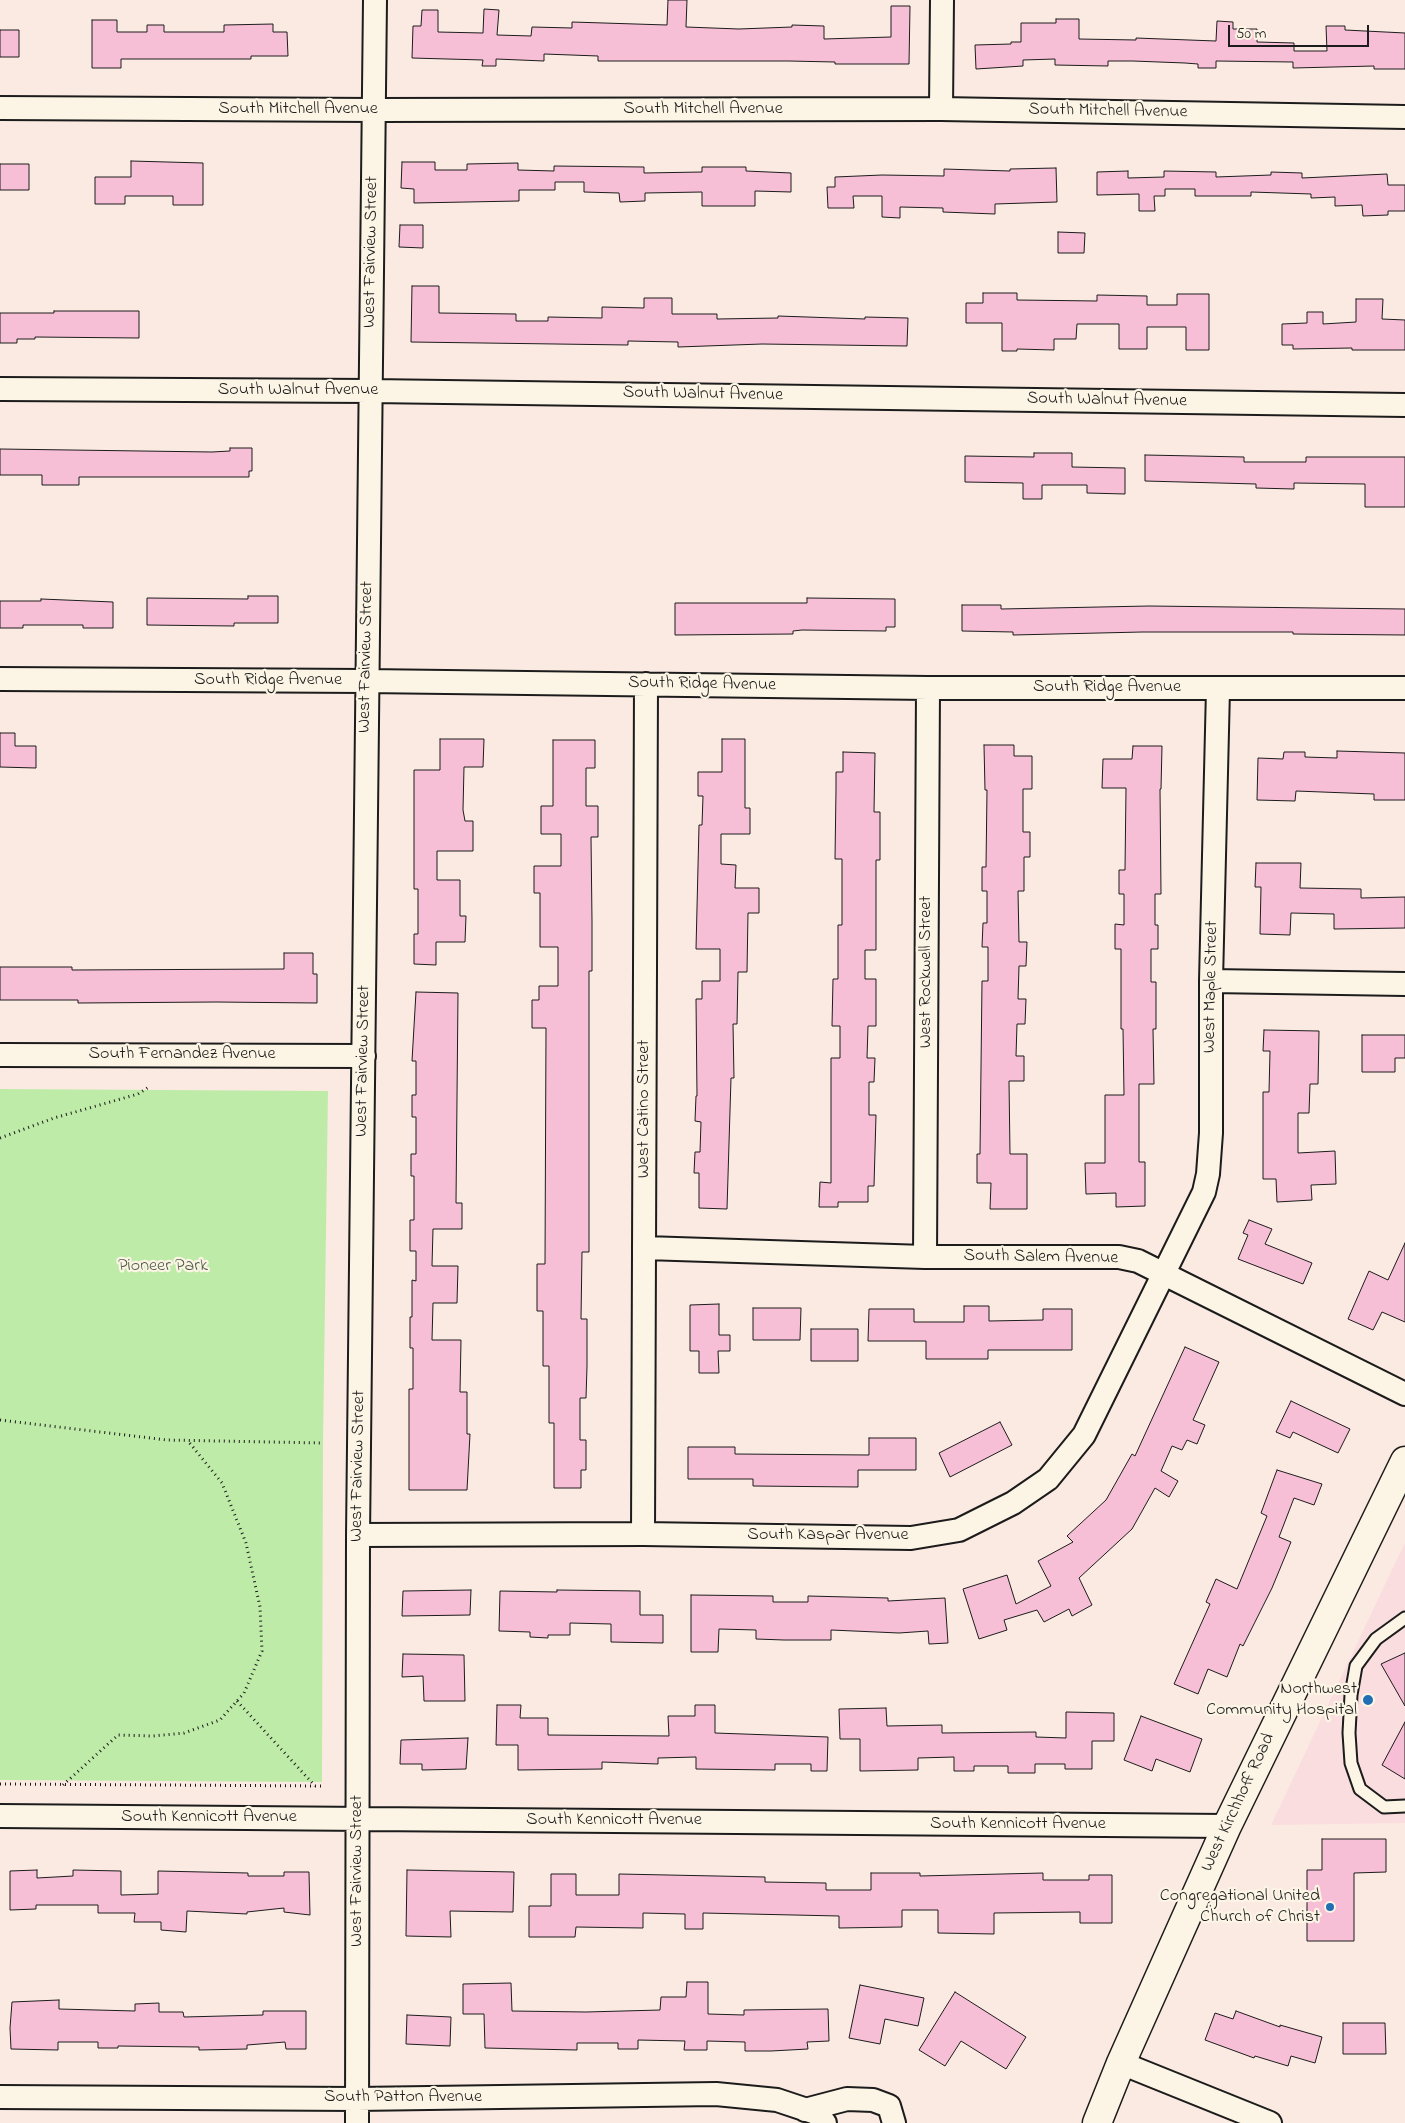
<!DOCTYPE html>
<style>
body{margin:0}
#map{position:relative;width:1405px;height:2123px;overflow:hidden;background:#fbeae2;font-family:"Indie Flower",sans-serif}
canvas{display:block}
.scale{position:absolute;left:1228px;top:25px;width:141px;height:22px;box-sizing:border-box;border:2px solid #1c1c1c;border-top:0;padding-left:6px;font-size:15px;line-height:18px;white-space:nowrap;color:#1c1c1c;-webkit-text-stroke:4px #fcf5e5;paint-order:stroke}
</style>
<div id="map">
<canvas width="1405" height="2123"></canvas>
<div class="scale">50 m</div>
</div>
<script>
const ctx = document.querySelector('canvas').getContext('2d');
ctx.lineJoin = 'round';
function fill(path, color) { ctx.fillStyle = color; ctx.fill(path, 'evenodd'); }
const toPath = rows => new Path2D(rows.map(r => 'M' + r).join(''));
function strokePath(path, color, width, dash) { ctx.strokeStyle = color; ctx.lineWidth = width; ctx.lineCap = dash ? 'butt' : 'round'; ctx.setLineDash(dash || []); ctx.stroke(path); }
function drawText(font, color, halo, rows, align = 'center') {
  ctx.font = font + ' "Indie Flower",sans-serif'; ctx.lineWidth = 4.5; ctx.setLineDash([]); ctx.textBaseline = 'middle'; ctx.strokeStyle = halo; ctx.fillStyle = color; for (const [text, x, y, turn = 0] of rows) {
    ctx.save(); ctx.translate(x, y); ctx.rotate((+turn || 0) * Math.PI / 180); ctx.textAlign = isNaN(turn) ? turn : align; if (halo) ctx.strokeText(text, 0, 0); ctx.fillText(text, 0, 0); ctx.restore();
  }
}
const built = toPath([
 [1405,1543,1405,1823,1271,1825,1389,1576]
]);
const green = toPath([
 [0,1089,328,1091,323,1443,322,1782,0,1780]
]);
const building = toPath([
 [668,0,687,0,686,27,739,29,792,27,792,25,824,26,824,39,891,37,891,6,910,6,909,64,835,64,835,62,789,61,598,61,598,56,544,54,544,61,496,59,496,66,482,66,483,60,412,58,413,26,421,26,422,10,438,10,438,32,483,33,484,9,499,10,497,35,531,36,532,27,572,28,572,22,667,25,668,0],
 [1056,19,1079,19,1079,39,1136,40,1136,38,1216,41,1217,21,1233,22,1233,29,1257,29,1257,42,1294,43,1294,51,1327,51,1326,26,1345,26,1345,30,1405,33,1405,69,1374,69,1374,66,1293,68,1293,62,1216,61,1216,68,1198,68,1198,64,1185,63,1133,61,1108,61,1108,66,1055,65,1055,59,1023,60,1023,66,976,69,975,45,1011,44,1011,42,1021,42,1021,23,1056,23,1056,19],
 [92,20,117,20,117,32,147,32,147,25,164,25,164,32,224,32,224,25,273,24,273,32,287,32,288,56,251,56,251,59,121,59,121,68,92,68,92,20],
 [0,30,19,30,19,57,0,57,0,30],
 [131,161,203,163,203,205,173,205,173,196,125,196,125,204,95,204,95,177,131,177,131,161],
 [402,162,435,162,435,170,467,170,467,164,518,163,518,170,554,171,554,166,644,167,644,173,702,172,702,167,746,167,746,171,791,173,791,192,755,191,755,206,702,206,702,192,645,193,645,201,620,202,619,193,584,192,584,182,555,182,555,190,519,190,519,201,414,203,414,189,401,188,402,162],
 [0,164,29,164,29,190,0,190,0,164],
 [1056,168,1057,202,995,204,995,214,943,212,943,208,900,207,900,218,882,217,882,196,853,196,854,208,828,208,827,187,835,187,835,177,882,175,944,176,944,169,1010,171,1010,169,1056,168],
 [1128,171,1128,178,1164,177,1164,171,1216,172,1216,177,1271,175,1271,172,1302,173,1302,178,1387,174,1388,185,1405,185,1405,211,1388,211,1388,215,1363,216,1362,205,1335,206,1335,197,1311,198,1311,194,1251,192,1251,196,1195,196,1195,189,1165,189,1165,196,1154,196,1155,211,1139,211,1139,194,1097,195,1097,172,1128,171],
 [400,225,423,225,423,248,399,247,400,225],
 [1058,232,1085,233,1084,253,1058,253,1058,232],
 [412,286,439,286,439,313,516,314,516,321,548,321,548,317,602,318,602,307,644,308,644,298,672,298,672,314,717,314,717,319,778,318,778,316,865,319,865,317,908,318,907,346,762,344,678,347,678,342,628,341,628,345,411,342,412,286],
 [983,293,1017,293,1017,300,1097,301,1097,295,1147,296,1147,305,1177,305,1177,294,1209,294,1209,350,1186,350,1186,327,1147,327,1147,349,1119,349,1119,324,1077,324,1076,339,1054,339,1054,350,1017,349,1017,351,1002,351,1002,323,966,323,966,303,983,303,983,293],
 [1356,299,1383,299,1382,319,1405,320,1405,350,1352,350,1352,348,1293,349,1293,345,1282,345,1282,324,1307,323,1307,312,1323,312,1323,324,1356,322,1356,299],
 [54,311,139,311,139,338,35,337,35,339,17,339,17,343,0,343,0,313,54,313,54,311],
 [230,448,252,448,252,471,249,471,249,477,79,477,79,485,42,485,42,475,0,475,0,449,212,452,230,451,230,448],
 [1034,453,1072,453,1072,467,1125,468,1125,494,1087,493,1087,485,1042,485,1042,499,1023,499,1023,483,965,482,965,456,1034,457,1034,453],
 [1145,455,1244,457,1244,462,1306,462,1306,457,1405,457,1405,507,1365,507,1365,484,1294,483,1294,489,1256,488,1256,484,1145,481,1145,455],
 [248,596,278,596,278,623,234,623,234,626,147,625,147,598,248,599,248,596],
 [807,598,895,599,895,627,886,627,886,631,802,630,793,631,793,634,675,635,675,603,807,603,807,598],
 [41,599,113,602,113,628,83,628,83,625,23,625,23,628,0,628,0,601,41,601,41,599],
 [962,605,1001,605,1001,609,1149,606,1405,609,1405,635,1293,634,1293,632,1142,632,1013,635,1013,632,962,631,962,605],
 [0,733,15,733,15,746,36,746,36,768,0,767,0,733],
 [440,739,484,739,483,767,464,767,463,810,465,821,473,821,473,851,437,851,437,880,460,880,460,916,466,916,465,942,436,942,436,965,414,964,414,934,418,934,418,889,414,889,414,770,440,770,440,739],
 [722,739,745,739,745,808,750,808,750,834,721,834,721,864,736,865,735,888,759,888,759,913,748,913,747,972,738,972,737,1024,733,1024,734,1078,731,1078,727,1209,699,1208,699,1173,694,1173,695,1152,700,1152,701,1122,695,1121,696,1096,697,1096,696,999,702,999,702,981,720,981,720,949,696,949,699,825,702,825,703,796,698,796,698,772,722,772,722,739],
 [553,740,595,740,595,768,586,768,586,806,598,806,598,837,591,837,592,921,592,971,589,971,589,1252,582,1252,581,1319,587,1319,587,1366,586,1398,580,1398,580,1440,586,1440,586,1470,581,1470,581,1488,554,1488,554,1423,549,1423,549,1366,543,1366,543,1311,537,1311,537,1264,545,1264,546,1028,532,1028,532,1000,539,1000,539,986,558,986,558,947,540,947,540,893,534,893,534,866,561,866,561,834,541,834,541,806,553,806,553,740],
 [984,745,1014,745,1014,756,1032,756,1032,789,1023,789,1023,832,1030,832,1030,857,1024,857,1024,891,1018,891,1019,942,1027,942,1026,966,1019,966,1018,999,1026,999,1025,1024,1017,1024,1016,1056,1024,1056,1024,1081,1009,1081,1010,1154,1027,1154,1027,1209,990,1209,991,1183,977,1183,977,1154,980,1154,982,981,988,981,988,947,982,947,983,923,987,923,987,891,982,891,982,867,986,867,987,790,985,790,984,745],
 [1133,746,1162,746,1161,789,1160,789,1161,894,1155,894,1155,925,1158,925,1158,949,1151,949,1151,982,1156,982,1156,1029,1153,1029,1154,1084,1139,1084,1139,1162,1145,1162,1145,1206,1116,1207,1116,1193,1086,1194,1085,1163,1105,1163,1105,1095,1124,1095,1123,1029,1121,1029,1121,949,1115,949,1115,924,1124,925,1124,894,1119,894,1119,870,1125,870,1126,788,1102,788,1103,759,1132,759,1133,746],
 [1337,751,1405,753,1405,800,1374,800,1374,794,1296,791,1295,801,1257,800,1258,758,1283,759,1284,752,1305,752,1305,757,1337,758,1337,751],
 [843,752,875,753,874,812,880,812,880,860,876,860,876,950,865,950,865,979,876,979,876,1026,868,1026,867,1058,875,1058,874,1082,869,1082,869,1115,876,1115,874,1186,868,1186,868,1202,838,1202,838,1207,819,1207,820,1182,831,1183,831,1058,840,1058,840,1026,832,1026,833,979,838,979,838,925,842,925,842,859,835,859,836,789,836,772,843,772,843,752],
 [1256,863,1301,863,1300,888,1361,889,1361,898,1405,897,1405,928,1334,929,1334,914,1291,913,1290,935,1260,934,1261,887,1255,887,1256,863],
 [284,953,313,953,313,974,317,974,317,1003,216,1002,78,1003,78,1000,0,1000,0,967,72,967,72,970,284,969,284,953],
 [416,992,458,993,456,1203,462,1203,462,1229,433,1229,432,1266,458,1266,457,1303,433,1303,432,1340,461,1340,460,1392,467,1392,467,1434,470,1434,467,1490,409,1490,409,1389,413,1389,413,1348,410,1348,410,1317,412,1317,412,1280,416,1281,416,1251,410,1251,410,1220,414,1220,414,1176,411,1176,411,1154,416,1154,416,1117,412,1117,412,1095,416,1095,416,1061,412,1061,416,992],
 [1264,1030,1319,1031,1318,1084,1310,1084,1309,1113,1298,1113,1298,1153,1335,1151,1336,1184,1311,1185,1312,1200,1277,1202,1276,1179,1263,1179,1263,1092,1269,1092,1270,1051,1263,1051,1264,1030],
 [1362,1035,1405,1035,1405,1058,1395,1058,1395,1072,1362,1072,1362,1035],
 [1249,1220,1272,1229,1265,1244,1312,1263,1303,1284,1238,1259,1248,1235,1243,1233,1249,1220],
 [1405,1243,1405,1322,1382,1312,1373,1330,1348,1319,1369,1271,1388,1280,1405,1243],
 [719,1304,719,1335,730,1335,730,1351,718,1351,719,1373,699,1373,699,1351,690,1351,690,1305,719,1304],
 [964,1306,989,1306,989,1321,1043,1320,1043,1309,1072,1309,1072,1350,988,1350,988,1359,926,1359,926,1341,868,1341,869,1309,914,1309,914,1322,964,1322,964,1306],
 [753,1308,801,1308,800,1340,753,1340,753,1308],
 [811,1329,858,1329,858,1361,811,1361,811,1329],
 [1185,1347,1219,1362,1193,1420,1205,1425,1197,1444,1187,1440,1182,1450,1172,1446,1161,1471,1178,1481,1169,1497,1155,1488,1132,1529,1079,1578,1092,1605,1072,1616,1069,1609,1044,1622,1037,1610,1004,1620,1007,1630,979,1639,963,1589,1007,1575,1016,1604,1051,1586,1038,1561,1073,1542,1067,1536,1106,1500,1132,1454,1135,1456,1185,1347],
 [1291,1401,1350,1429,1338,1453,1293,1432,1290,1438,1276,1432,1291,1401],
 [1000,1422,1012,1445,950,1477,939,1453,1000,1422],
 [869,1438,916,1438,916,1470,858,1470,858,1487,753,1486,753,1479,688,1479,688,1447,735,1447,735,1454,869,1455,869,1438],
 [1277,1470,1322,1484,1314,1505,1294,1498,1279,1537,1291,1542,1272,1588,1243,1646,1240,1644,1227,1677,1208,1669,1198,1694,1174,1684,1210,1604,1206,1602,1216,1579,1237,1589,1267,1516,1261,1513,1277,1470],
 [471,1590,470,1615,402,1616,403,1591,471,1590],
 [557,1590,640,1591,640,1615,663,1615,663,1643,611,1642,611,1624,570,1623,570,1635,548,1635,548,1638,530,1637,530,1632,499,1631,500,1591,557,1592,557,1590],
 [691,1595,773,1596,773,1602,808,1602,808,1596,888,1598,888,1601,945,1598,948,1643,929,1644,928,1631,899,1633,831,1630,831,1640,784,1640,756,1639,756,1630,719,1629,718,1652,691,1652,691,1595],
 [1405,1653,1405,1706,1381,1664,1405,1653],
 [403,1654,464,1655,465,1701,424,1701,423,1676,402,1677,403,1654],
 [497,1705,521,1705,520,1718,548,1718,548,1735,669,1736,668,1716,695,1716,695,1705,715,1705,715,1733,828,1737,827,1771,811,1771,811,1764,775,1764,775,1770,696,1769,696,1757,658,1758,658,1764,602,1762,602,1769,518,1770,518,1745,496,1745,497,1705],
 [886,1708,887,1726,942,1725,942,1733,1036,1732,1036,1737,1066,1738,1066,1712,1114,1713,1114,1741,1092,1741,1092,1769,1065,1769,1065,1764,1035,1764,1035,1773,1008,1773,1008,1766,974,1766,974,1771,954,1771,954,1757,918,1758,918,1770,860,1771,860,1739,840,1739,839,1709,886,1708],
 [1141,1716,1202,1739,1190,1772,1156,1759,1152,1771,1124,1760,1141,1716],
 [1405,1722,1405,1779,1382,1765,1405,1722],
 [468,1738,466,1769,422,1770,422,1764,400,1764,401,1740,468,1738],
 [1322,1839,1386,1839,1386,1872,1354,1873,1354,1941,1307,1941,1307,1870,1322,1870,1322,1839],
 [37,1870,37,1878,73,1876,73,1870,121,1871,121,1895,158,1894,158,1871,248,1873,248,1876,284,1876,284,1872,309,1872,310,1915,284,1912,284,1908,247,1912,247,1914,187,1911,186,1932,161,1930,161,1922,134,1922,135,1913,98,1913,98,1905,36,1905,36,1909,10,1910,10,1871,37,1870],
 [407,1870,514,1872,513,1912,450,1911,451,1937,406,1936,407,1870],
 [871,1873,920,1873,920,1876,1043,1873,1043,1880,1089,1880,1089,1875,1112,1875,1112,1923,1080,1923,1080,1912,994,1913,994,1934,938,1933,938,1910,902,1910,902,1927,839,1928,839,1916,703,1913,703,1929,685,1929,685,1914,643,1913,643,1928,576,1927,575,1937,529,1937,529,1906,551,1906,551,1874,576,1874,576,1895,619,1895,619,1874,765,1877,765,1882,826,1883,826,1890,871,1890,871,1873],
 [687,1982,708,1982,708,2014,744,2015,744,2010,828,2009,829,2041,807,2042,808,2049,771,2051,745,2051,745,2042,707,2041,707,2050,684,2050,685,2041,638,2040,638,2049,618,2049,618,2043,577,2043,577,2050,485,2048,484,2014,463,2014,463,1984,511,1983,512,2011,586,2012,660,2010,661,1997,686,1997,687,1982],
 [860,1985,924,1998,918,2026,885,2019,880,2044,849,2038,860,1985],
 [955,1992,1026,2037,1006,2069,961,2041,945,2066,919,2050,955,1992],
 [59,2000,59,2009,135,2011,135,2004,159,2003,159,2012,183,2012,184,2017,263,2015,263,2011,306,2011,306,2049,286,2049,285,2042,247,2045,247,2049,199,2050,199,2047,118,2046,118,2048,98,2048,98,2042,58,2042,58,2050,11,2049,10,2028,12,2002,59,2000],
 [1236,2011,1280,2027,1280,2025,1322,2037,1315,2063,1291,2056,1288,2066,1255,2056,1254,2058,1205,2040,1215,2013,1233,2019,1236,2011],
 [407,2015,451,2017,450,2046,406,2044,407,2015],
 [1343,2023,1385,2023,1386,2054,1343,2054,1343,2023]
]);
const path = toPath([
 [0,1138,54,1118,138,1094,149,1087],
 [0,1420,167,1440,323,1443],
 [237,1701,315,1786],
 [0,1784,323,1786],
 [63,1785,118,1735,153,1736,184,1733,220,1720,244,1693,262,1651,260,1607,246,1543,222,1483,188,1441]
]);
const service = toPath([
 [1405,1618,1376,1639,1356,1666,1351,1695,1349,1733,1351,1763,1360,1789,1384,1807,1405,1806]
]);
const minor = toPath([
 [0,108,374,110,941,109,1405,117],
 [941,109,942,0],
 [0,389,371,391,1405,405],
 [0,679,366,681,928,688,1405,688],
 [1211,981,1405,984],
 [0,1055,364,1056],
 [645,1248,925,1257,1119,1257,1138,1261,1405,1394],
 [925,1257,928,688],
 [643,1534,646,684],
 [358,1535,643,1534,911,1538,959,1530,1013,1503,1048,1479,1084,1435,1204,1192,1208,1174,1211,1133,1211,981,1218,689],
 [0,1816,1227,1826],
 [1121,2063,1270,2123],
 [0,2097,357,2099,716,2094,777,2100,816,2113,825,2123],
 [805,2110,847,2099,873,2100,889,2106,894,2123],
 [357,2123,358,1535,375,0]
]);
const secondary = toPath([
 [1097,2123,1121,2063,1227,1826,1405,1461]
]);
const markers = [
 [1368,1700,6,"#1f6fb2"],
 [1330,1907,5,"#1f6fb2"]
];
const streetNames = [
 ["South Mitchell Avenue",298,110],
 ["South Mitchell Avenue",703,110],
 ["South Mitchell Avenue",1108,112,1],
 ["West Fairview Street",372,252,-89],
 ["South Walnut Avenue",298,391],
 ["South Walnut Avenue",703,395,1],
 ["South Walnut Avenue",1107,401,1],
 ["West Fairview Street",367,657,-89],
 ["South Ridge Avenue",268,681],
 ["South Ridge Avenue",702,685,1],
 ["South Ridge Avenue",1107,688],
 ["West Rockwell Street",927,972,-90],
 ["West Maple Street",1212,987,-89],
 ["South Fernandez Avenue",182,1055],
 ["West Fairview Street",364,1061,-89],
 ["West Catino Street",645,1109,-90],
 ["South Salem Avenue",1041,1258,1],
 ["West Fairview Street",359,1466,-89],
 ["South Kaspar Avenue",828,1536],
 ["West Kirchhoff Road",1239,1803,-65],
 ["South Kennicott Avenue",209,1818],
 ["South Kennicott Avenue",614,1821],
 ["South Kennicott Avenue",1018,1825],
 ["West Fairview Street",358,1871,-90],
 ["South Patton Avenue",403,2098]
];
const parkNames = [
 ["Pioneer Park",163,1267]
];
const poiNames = [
 ["Northwest",1357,1690],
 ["Community Hospital",1357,1711],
 ["Congregational United",1320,1897],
 ["Church of Christ",1320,1918]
];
fill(built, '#faddde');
fill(green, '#bfeba8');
fill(building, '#f7bfd6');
strokePath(building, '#1c1c1c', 1);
strokePath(service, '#1c1c1c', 15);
strokePath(minor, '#1c1c1c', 26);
strokePath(secondary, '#1c1c1c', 31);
strokePath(path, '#1c1c1c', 3, [1, 4]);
strokePath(service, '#fcf5e5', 11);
strokePath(minor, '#fcf5e5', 22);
strokePath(secondary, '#fcf5e5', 28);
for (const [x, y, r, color] of markers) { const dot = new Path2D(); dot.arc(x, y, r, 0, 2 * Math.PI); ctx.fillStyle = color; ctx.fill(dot); strokePath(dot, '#fcf5e5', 2); }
drawText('18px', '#1c1c1c', '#fcf5e5', streetNames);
drawText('18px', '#4d5a46', '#fcf5e5', parkNames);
drawText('18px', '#1c1c1c', '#fcf5e5', poiNames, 'right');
</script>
